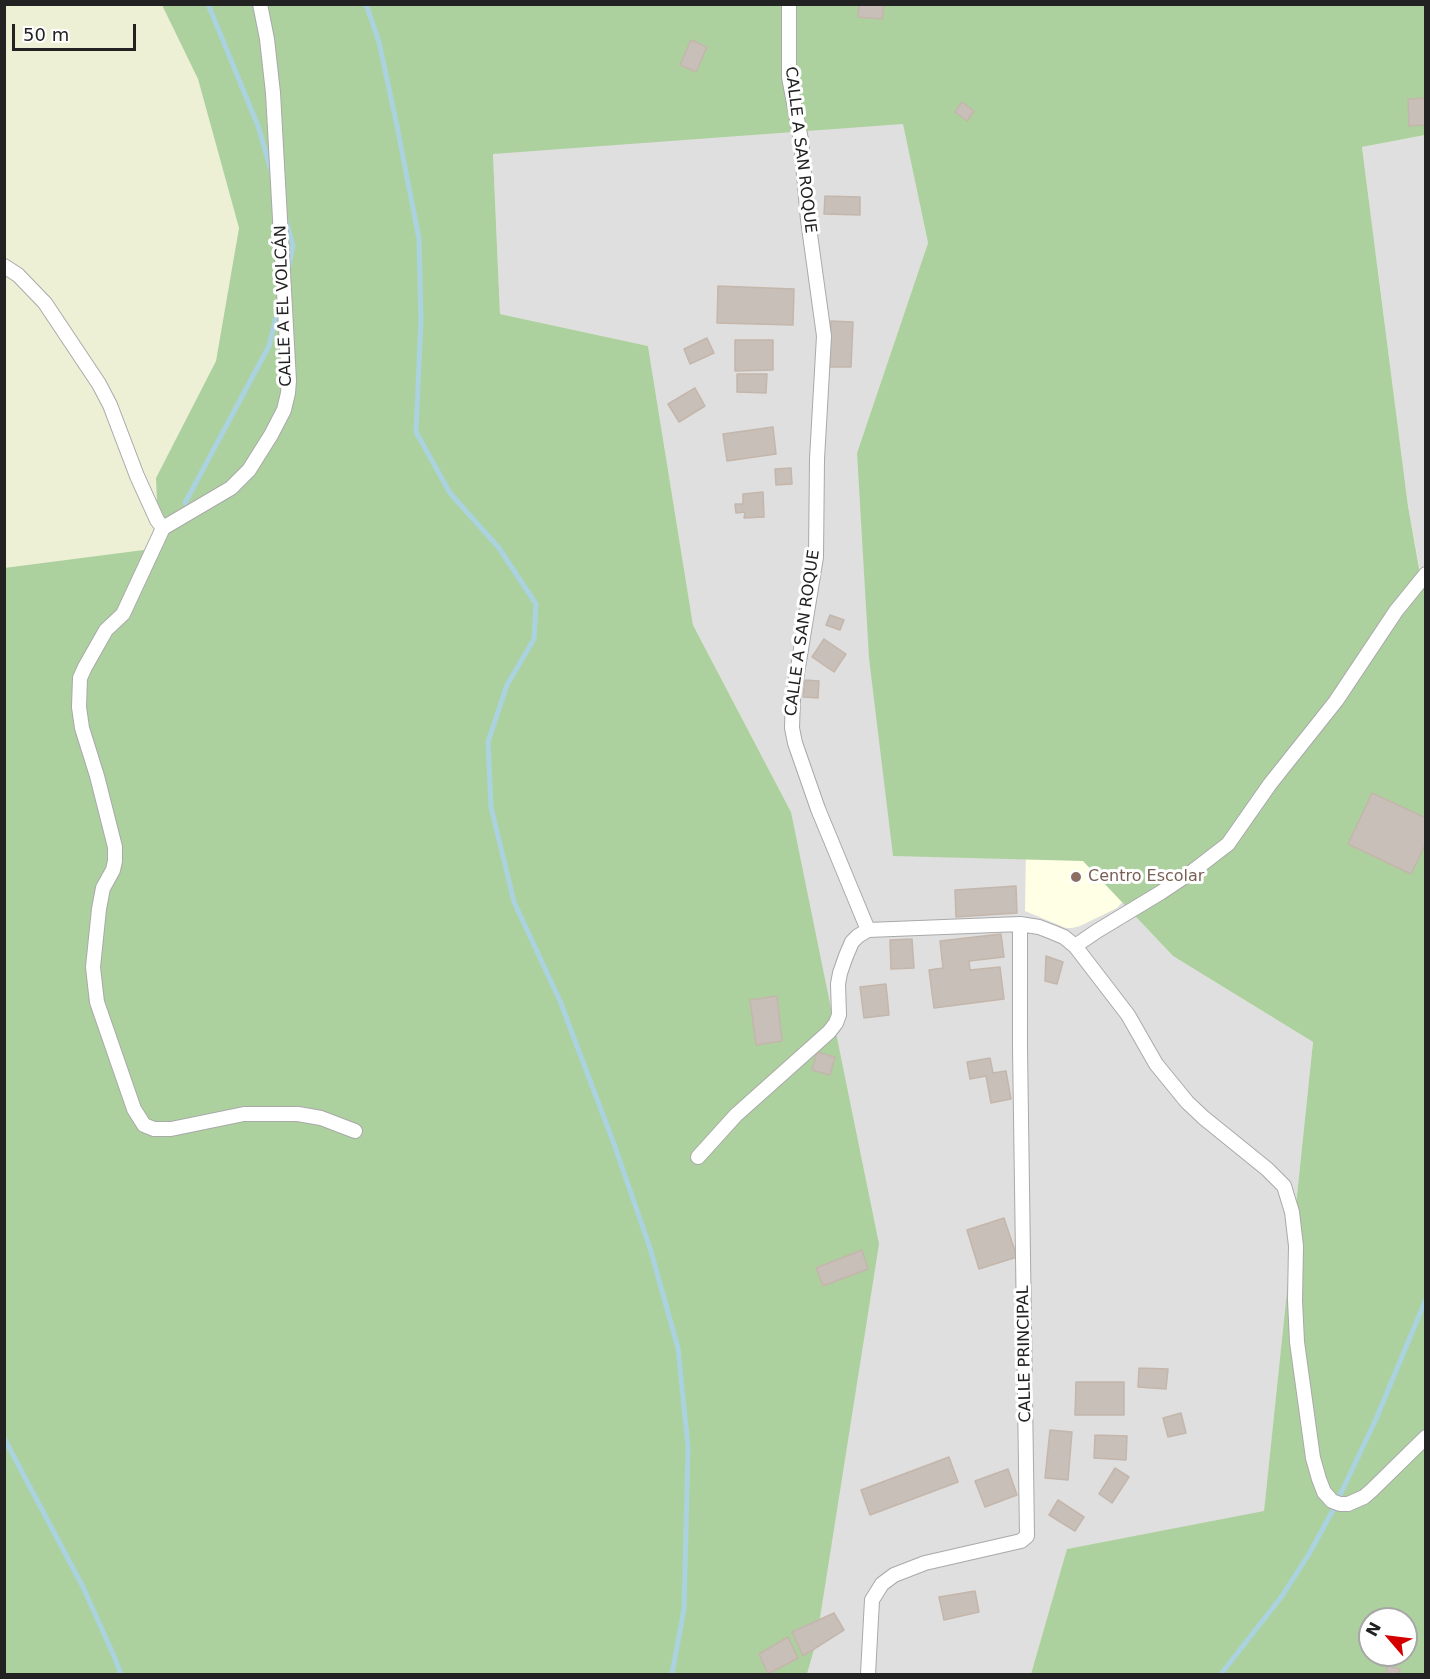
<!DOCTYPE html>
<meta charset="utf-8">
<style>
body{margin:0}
#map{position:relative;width:1430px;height:1679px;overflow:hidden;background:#f2efe9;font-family:"DejaVu Sans",sans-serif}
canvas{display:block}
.frame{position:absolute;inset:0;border:6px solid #222;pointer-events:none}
.north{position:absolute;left:1358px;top:1607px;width:60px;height:60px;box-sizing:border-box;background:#fff;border:2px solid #a7a7a7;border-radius:50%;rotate:298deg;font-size:16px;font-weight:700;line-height:24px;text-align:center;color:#222}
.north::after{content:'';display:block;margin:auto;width:21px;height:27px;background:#d40000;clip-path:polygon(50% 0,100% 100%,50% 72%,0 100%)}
.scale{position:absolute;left:12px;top:24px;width:124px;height:27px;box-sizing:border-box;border:3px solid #222;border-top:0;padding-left:8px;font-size:18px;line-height:21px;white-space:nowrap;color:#222;-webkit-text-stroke:4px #fff;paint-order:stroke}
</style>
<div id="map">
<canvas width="1430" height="1679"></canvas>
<div class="frame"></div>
<div class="north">N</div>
<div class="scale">50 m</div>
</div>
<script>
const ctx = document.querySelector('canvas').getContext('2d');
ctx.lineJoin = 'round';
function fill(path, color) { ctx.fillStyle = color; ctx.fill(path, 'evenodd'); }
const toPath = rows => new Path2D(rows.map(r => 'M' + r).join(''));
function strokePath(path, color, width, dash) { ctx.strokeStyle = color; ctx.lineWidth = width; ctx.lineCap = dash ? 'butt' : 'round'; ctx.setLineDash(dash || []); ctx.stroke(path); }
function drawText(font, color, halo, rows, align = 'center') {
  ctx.font = font + ' "DejaVu Sans",sans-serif'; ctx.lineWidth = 6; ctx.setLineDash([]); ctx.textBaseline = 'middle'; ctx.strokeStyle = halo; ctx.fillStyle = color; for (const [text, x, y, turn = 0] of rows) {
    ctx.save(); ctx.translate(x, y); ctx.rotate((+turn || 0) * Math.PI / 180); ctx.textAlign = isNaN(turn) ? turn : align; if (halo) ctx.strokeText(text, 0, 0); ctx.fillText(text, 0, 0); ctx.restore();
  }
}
const residential = toPath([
 [903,123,928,243,857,453,1083,861,1173,956,1313,1042,1264,1512,1068,1549,1031,1674,807,1674,816,1643,791,812,693,625,648,346,500,314,493,153],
 [1425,135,1426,574,1422,580,1408,506,1362,147]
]);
const education = toPath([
 [1026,852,1129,857,1126,898,1117,908,1080,926,1072,928,1066,928,1025,911]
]);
const farmland = toPath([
 [4,5,162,5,198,79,239,228,216,361,156,478,159,548,5,568]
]);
const forest = toPath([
 [162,5,1425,5,1425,135,1362,147,1408,506,1421,579,1426,574,1425,1674,1031,1674,1067,1549,1264,1511,1313,1042,1173,956,1083,861,893,856,869,658,857,453,928,243,903,124,493,154,500,314,648,346,693,625,791,812,879,1244,816,1643,807,1674,5,1674,4,568,159,548,156,478,216,361,239,228,198,79],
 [1370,1619,1406,1619,1406,1655,1370,1655]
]);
const stream = toPath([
 [208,4,258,126,272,174],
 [366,4,379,42,397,126,419,239,421,320,416,432,450,493,499,548,536,604,534,639,507,685,488,742,491,807,514,902,560,1001,614,1144,650,1248,678,1348,688,1447,684,1609,672,1674],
 [286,220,293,246,288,269],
 [185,503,269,346,280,301],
 [4,1438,83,1587,114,1656,121,1674],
 [1221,1674,1282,1596,1309,1554,1333,1510,1376,1419,1426,1299]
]);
const building = toPath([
 [859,4,884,4,882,19,858,17,859,4],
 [691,40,707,47,696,72,680,65,691,40],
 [1426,98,1426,125,1409,126,1408,99,1426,98],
 [962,102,974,111,967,121,955,112,962,102],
 [825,196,860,197,860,215,824,214,825,196],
 [718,286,794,289,793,325,717,323,718,286],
 [831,321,853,322,851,367,829,367,831,321],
 [707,338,714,353,690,364,684,349,707,338],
 [735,340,773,340,773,370,735,371,735,340],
 [737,374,767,374,766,393,737,392,737,374],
 [695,388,705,406,679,422,668,404,695,388],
 [773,427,776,454,727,461,723,434,773,427],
 [791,468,792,484,776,485,775,469,791,468],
 [763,492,764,517,744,518,745,512,736,513,735,504,743,504,743,494,763,492],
 [830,615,844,620,840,630,826,625,830,615],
 [824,639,846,654,834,672,812,657,824,639],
 [805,680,819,681,818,698,803,697,805,680],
 [1372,793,1426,818,1426,843,1411,874,1348,844,1372,793],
 [1016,886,1017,913,956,917,955,890,1016,886],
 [1001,934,1004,957,969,961,970,970,1000,967,1004,999,934,1008,929,970,943,968,940,941,1001,934],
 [912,939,914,968,891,969,890,940,912,939],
 [1046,956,1063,962,1057,984,1045,981,1046,956],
 [886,984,889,1015,864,1018,860,987,886,984],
 [777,996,782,1041,756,1045,750,1000,777,996],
 [817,1052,835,1057,830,1075,812,1070,817,1052],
 [990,1058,993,1073,1006,1071,1011,1099,991,1103,986,1076,970,1079,967,1062,990,1058],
 [1004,1218,1017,1257,979,1269,967,1230,1004,1218],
 [862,1250,868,1269,823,1286,816,1268,862,1250],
 [1139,1368,1168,1369,1166,1389,1138,1387,1139,1368],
 [1076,1382,1124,1382,1124,1415,1075,1415,1076,1382],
 [1181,1413,1186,1433,1168,1437,1163,1418,1181,1413],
 [1050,1430,1072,1432,1068,1480,1045,1478,1050,1430],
 [1095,1435,1127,1436,1126,1460,1094,1458,1095,1435],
 [949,1457,958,1482,870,1515,861,1490,949,1457],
 [1115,1468,1129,1477,1112,1503,1099,1494,1115,1468],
 [1008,1469,1017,1495,985,1507,975,1481,1008,1469],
 [1058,1500,1084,1517,1075,1531,1049,1515,1058,1500],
 [975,1591,979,1612,944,1620,939,1597,975,1591],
 [834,1613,844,1630,803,1656,792,1632,834,1613],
 [788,1637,798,1658,768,1674,759,1654,788,1637],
 [1387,1666,1400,1669,1399,1674,1386,1674,1387,1666]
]);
const minor = toPath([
 [260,4,267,39,273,93,289,381,288,393,284,410,271,435,249,470,231,488,163,528,123,614,106,630,85,667,80,678,79,707,82,728,97,776,115,847,115,861,113,870,103,888,99,909,93,967,95,985,97,1002,134,1109,144,1125,154,1129,171,1129,244,1114,298,1114,321,1118,355,1131],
 [789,4,789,77,801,140,808,220,824,336,817,459,816,557,793,698,792,728,795,743,818,809,868,930,1020,924,1039,927,1052,932,1064,937,1075,946,1128,1015,1156,1064,1187,1102,1204,1118,1267,1169,1284,1186,1292,1212,1296,1246,1295,1300,1297,1342,1313,1458,1319,1479,1324,1492,1332,1501,1340,1504,1348,1504,1364,1497,1372,1490,1426,1437],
 [4,266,18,275,45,303,99,384,110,405,137,476,157,520,163,528],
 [1075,946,1097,931,1160,893,1193,871,1228,844,1270,784,1336,701,1396,611,1426,574],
 [698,1157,736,1115,829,1032,836,1023,839,1015,838,984,840,973,846,956,852,942,858,936,868,930],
 [868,1674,872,1600,882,1584,894,1575,925,1563,1021,1541,1027,1536,1020,1047,1020,924]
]);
const markers = [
 [1076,877,6,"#8d6e63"]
];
const streetNames = [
 ["CALLE A SAN ROQUE",800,150,83],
 ["CALLE A EL VOLCÁN",284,306,-92],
 ["CALLE A SAN ROQUE",803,633,-82],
 ["CALLE PRINCIPAL",1025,1354,-91]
];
const educationNames = [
 ["Centro Escolar",1088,877]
];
fill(residential, '#e0dfdf');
fill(education, '#ffffe5');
fill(farmland, '#eef0d5');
fill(forest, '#add19e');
strokePath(stream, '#aad3df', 5);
fill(building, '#c7bfb8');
strokePath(building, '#c4b6ab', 1.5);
strokePath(minor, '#a9a9a9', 16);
strokePath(minor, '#fff', 14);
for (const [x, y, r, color] of markers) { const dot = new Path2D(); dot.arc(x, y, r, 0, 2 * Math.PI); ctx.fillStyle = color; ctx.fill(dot); strokePath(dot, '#fff', 2); }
drawText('16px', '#222', '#fff', streetNames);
drawText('16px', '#785e54', '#fff', educationNames, 'left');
</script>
